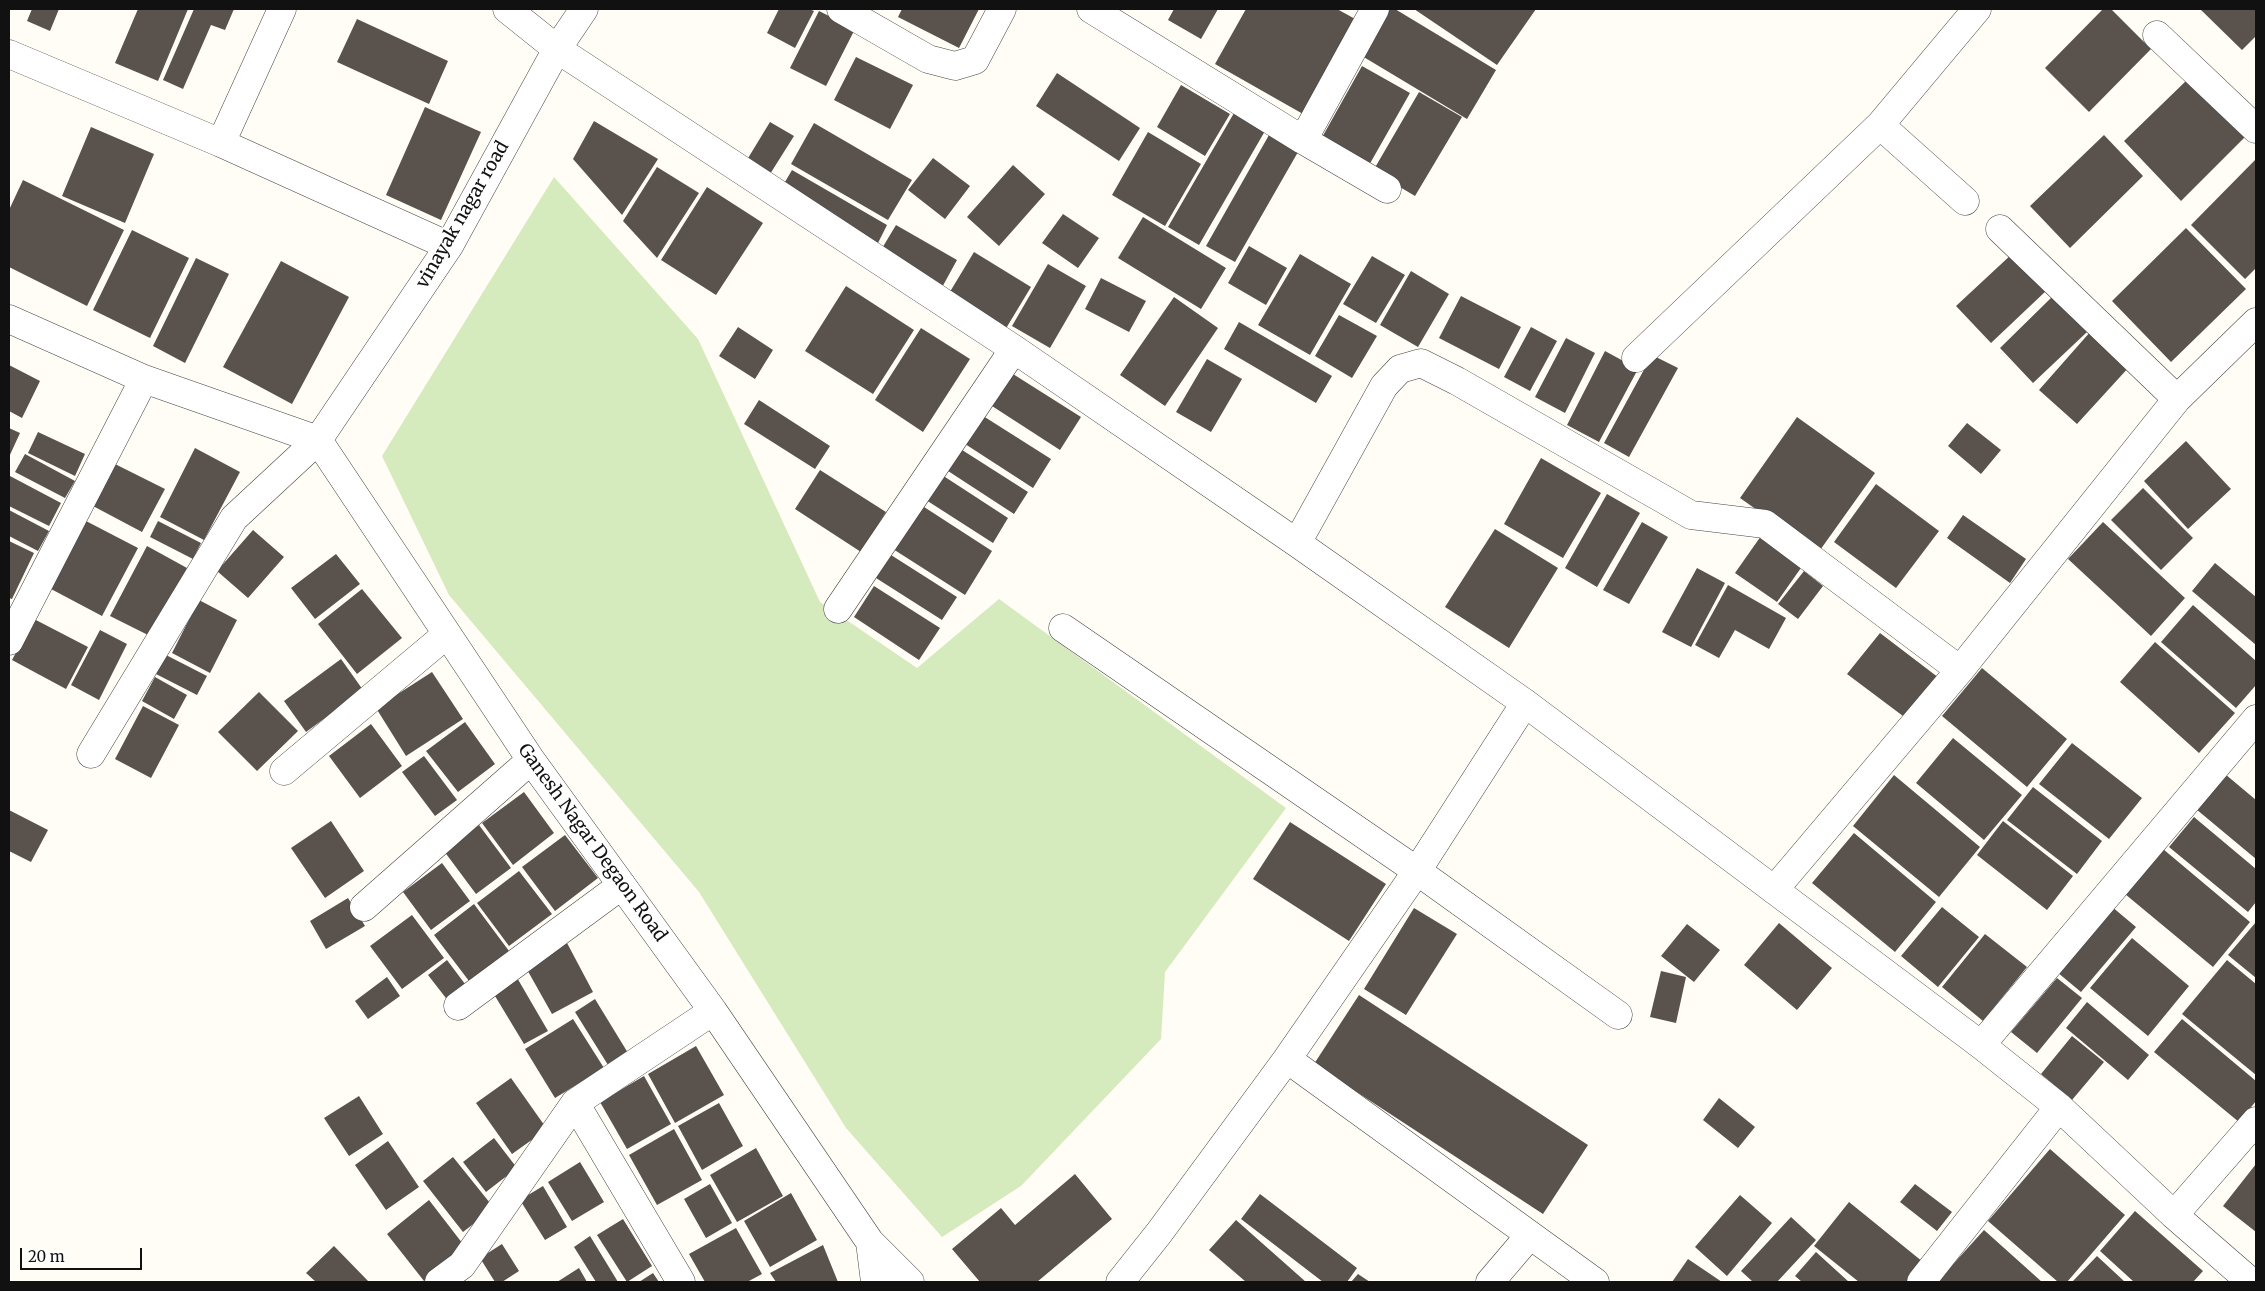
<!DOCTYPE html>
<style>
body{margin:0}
#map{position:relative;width:2265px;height:1291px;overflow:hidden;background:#fffdf5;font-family:Merriweather,serif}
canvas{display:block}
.frame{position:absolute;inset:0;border:10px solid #111;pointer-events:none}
.scale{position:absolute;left:20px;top:1248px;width:122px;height:22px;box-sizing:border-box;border:2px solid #111;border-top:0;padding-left:6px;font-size:15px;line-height:18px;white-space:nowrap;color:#111;-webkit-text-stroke:4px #fff;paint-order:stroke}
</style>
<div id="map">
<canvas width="2265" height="1291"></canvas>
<div class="frame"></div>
<div class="scale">20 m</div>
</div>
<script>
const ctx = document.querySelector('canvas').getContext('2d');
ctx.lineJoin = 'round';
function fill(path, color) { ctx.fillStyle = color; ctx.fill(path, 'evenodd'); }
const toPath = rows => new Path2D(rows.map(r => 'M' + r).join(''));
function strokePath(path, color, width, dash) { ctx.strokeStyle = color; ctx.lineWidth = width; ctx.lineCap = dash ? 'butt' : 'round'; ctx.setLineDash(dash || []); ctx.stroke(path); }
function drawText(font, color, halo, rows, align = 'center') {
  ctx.font = font + ' Merriweather,serif'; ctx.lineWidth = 5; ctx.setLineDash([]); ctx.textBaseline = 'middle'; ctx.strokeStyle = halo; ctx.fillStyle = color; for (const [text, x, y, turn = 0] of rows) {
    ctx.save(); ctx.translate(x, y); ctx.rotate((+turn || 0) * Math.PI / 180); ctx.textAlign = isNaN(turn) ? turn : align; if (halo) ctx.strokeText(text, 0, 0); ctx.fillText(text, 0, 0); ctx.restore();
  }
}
const green = toPath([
 [554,177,698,339,820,602,917,668,999,599,1286,808,1165,972,1161,1039,1021,1186,942,1237,846,1128,699,892,449,595,382,456]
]);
const building = toPath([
 [32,9,59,9,50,31,27,21],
 [138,9,188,9,158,81,115,63],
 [194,9,234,9,225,30,211,25,183,89,163,80],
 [779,9,809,9,814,11,795,48,767,33],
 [902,9,979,9,959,48,898,17],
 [1174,9,1218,9,1201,39,1168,20],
 [1246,9,1337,9,1357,20,1303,114,1215,64],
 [1390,9,1395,9,1496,70,1467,119,1362,56],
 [1414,9,1536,9,1497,65],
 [2103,9,2111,9,2151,49,2089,112,2045,68],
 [2200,9,2256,9,2256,36,2242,50],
 [819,11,855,29,826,86,790,68],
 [357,19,448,61,429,104,337,62],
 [856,57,913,85,890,129,834,100],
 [1362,66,1410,93,1368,167,1320,141],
 [1057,73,1140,128,1119,161,1036,106],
 [2188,79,2245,137,2181,201,2124,141],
 [1181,85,1230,114,1205,156,1157,127],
 [1419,92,1462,117,1415,196,1373,171],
 [425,107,481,132,441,220,386,195],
 [1234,113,1265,131,1199,245,1168,227],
 [594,121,658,159,622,215,573,159],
 [770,122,794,136,765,182,742,168],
 [814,123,912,180,888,220,791,164],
 [91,127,154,154,125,223,62,196],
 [1148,132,1201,164,1165,226,1112,195],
 [1269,135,1298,152,1235,262,1206,246],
 [2104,135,2143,176,2070,248,2030,206],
 [933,158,970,186,945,219,908,190],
 [2256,159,2256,268,2245,279,2191,225],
 [1013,165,1045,194,999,246,967,217],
 [657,167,699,193,657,258,623,221],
 [792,170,887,225,875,249,778,194],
 [23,180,124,230,87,306,9,267,9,210],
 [707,187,763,223,716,295,661,260],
 [1063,214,1099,238,1078,268,1042,243],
 [1143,217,1226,268,1201,309,1118,258],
 [896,225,957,260,940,291,878,255],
 [2186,228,2246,289,2171,362,2112,301],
 [132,230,189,258,150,338,93,310],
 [1249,246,1287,268,1266,305,1228,283],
 [974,252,1031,287,1002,335,945,300],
 [2013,253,2047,290,1991,343,1956,306],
 [1300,254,1351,284,1310,355,1258,325],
 [1372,256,1405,275,1376,323,1343,304],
 [196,258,229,274,185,363,153,346],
 [281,261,349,297,292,404,223,367],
 [1048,264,1086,286,1050,348,1012,326],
 [1411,271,1449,294,1418,347,1380,325],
 [1101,278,1146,301,1129,332,1085,309],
 [846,286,914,330,873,394,805,351],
 [1461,296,1521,327,1499,369,1439,338],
 [2053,296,2087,332,2033,383,2000,348],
 [1174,297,1218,328,1165,406,1120,375],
 [1339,315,1377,336,1352,378,1315,356],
 [1239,322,1332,376,1316,403,1224,349],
 [738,327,773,350,755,379,719,356],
 [1531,327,1557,341,1530,391,1504,377],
 [921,328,970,359,923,432,875,400],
 [2091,331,2130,366,2077,424,2039,390],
 [1566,338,1595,353,1565,413,1535,397],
 [1605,351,1638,369,1599,442,1567,425],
 [1652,355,1678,368,1629,457,1604,443],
 [1207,359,1242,379,1211,432,1176,412],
 [9,365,40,381,22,418,9,411],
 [1013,374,1081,417,1060,450,992,406],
 [759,400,830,446,815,469,744,424],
 [980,414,1051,459,1033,488,962,442],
 [1797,417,1875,473,1818,553,1740,498],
 [1967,423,2001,450,1981,474,1948,446],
 [9,428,20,433,9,457],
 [38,432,85,454,75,476,28,453],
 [2186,441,2231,489,2188,529,2144,481],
 [195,448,240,472,204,540,160,517],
 [959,448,1028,492,1014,514,945,469],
 [25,454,75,481,65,498,15,472],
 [1541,458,1601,493,1563,558,1504,524],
 [115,464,165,489,142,532,93,506],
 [820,470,886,512,861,552,795,509],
 [942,475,1008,518,993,543,926,500],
 [10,476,61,503,49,526,9,506],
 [1876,484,1939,531,1896,588,1834,542],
 [2143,488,2193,538,2161,570,2111,520],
 [1607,494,1640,513,1597,587,1565,568],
 [921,505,992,551,965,595,893,549],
 [9,510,49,531,38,551,9,536],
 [1963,515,2026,559,2010,583,1947,538],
 [86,521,138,548,102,616,51,589],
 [158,521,201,543,193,559,150,537],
 [1642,522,1668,537,1629,604,1603,590],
 [2103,522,2185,598,2151,636,2068,559],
 [1495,529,1558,568,1509,648,1445,607],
 [253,530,284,557,248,598,217,571],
 [1761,536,1803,565,1777,602,1735,573],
 [9,541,34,553,12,599,9,598],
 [147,546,187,568,152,637,110,616],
 [336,554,360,584,315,619,291,588],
 [891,555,957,597,942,620,876,578],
 [2215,563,2256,597,2256,645,2192,591],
 [1697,568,1725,583,1691,647,1662,632],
 [1804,571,1823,586,1798,619,1778,604],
 [1728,585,1786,618,1769,649,1735,630,1719,658,1695,645],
 [874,586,940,628,919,660,854,617],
 [362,589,402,638,357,674,318,624],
 [199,600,237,620,210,673,172,653],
 [2193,605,2256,661,2256,685,2236,708,2161,642],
 [34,619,88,647,66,689,12,660],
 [100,630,127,644,99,700,71,685],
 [1880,633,1939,678,1907,719,1847,674],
 [2155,642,2235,713,2199,753,2120,682],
 [166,655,207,676,197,695,156,674],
 [341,659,363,690,306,732,284,701],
 [1982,668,2067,739,2027,787,1942,716],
 [432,672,463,719,406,756,376,708],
 [155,677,187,695,174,719,142,701],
 [259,692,298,731,257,771,218,732],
 [143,706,179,725,151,778,115,759],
 [465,722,495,764,458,792,426,751],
 [371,724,402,766,360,798,329,756],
 [1953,738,2022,795,1984,840,1916,783],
 [2072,743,2142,798,2109,839,2039,784],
 [424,756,457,800,435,816,402,772],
 [2225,774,2256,800,2256,859,2196,809],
 [1894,775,1980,847,1939,897,1853,826],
 [2033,787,2102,841,2077,874,2007,820],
 [524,792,554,833,513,865,482,823],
 [9,810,48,830,31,862,9,851],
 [2194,817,2256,869,2256,902,2248,912,2169,847],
 [331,821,364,871,325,898,291,848],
 [2003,821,2073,876,2047,910,1977,855],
 [1290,822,1386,884,1349,941,1253,879],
 [479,825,511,868,476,894,444,851],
 [1854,833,1936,902,1895,952,1812,883],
 [565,835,598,878,555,911,522,867],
 [2163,849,2250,922,2213,967,2125,894],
 [442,863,470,901,431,930,403,892],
 [519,871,552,914,509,946,477,903],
 [348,898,365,926,326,949,310,921],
 [474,904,509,951,469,981,434,935],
 [2111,906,2136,927,2081,992,2057,972],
 [1942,907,1979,937,1938,987,1901,956],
 [1414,908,1457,934,1406,1015,1364,989],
 [412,915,444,958,402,989,370,946],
 [2256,922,2256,978,2228,955],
 [1779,923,1832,968,1797,1010,1744,965],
 [1687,924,1720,950,1694,982,1661,956],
 [1985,934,2027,967,1983,1021,1942,987],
 [2132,938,2189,986,2148,1036,2090,988],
 [567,943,593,992,552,1014,525,966],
 [447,960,468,988,449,1002,428,975],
 [2227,960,2256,984,2256,1075,2182,1014],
 [1661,971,1686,977,1676,1023,1650,1017],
 [516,976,548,1031,524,1044,492,991],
 [387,977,400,996,368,1019,355,1001],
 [2057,978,2082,998,2037,1053,2011,1032],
 [1359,995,1588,1145,1543,1214,1314,1064],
 [595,999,628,1053,608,1065,575,1012],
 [2087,1002,2149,1055,2128,1080,2066,1028],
 [573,1019,604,1068,555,1098,525,1049],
 [2182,1019,2256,1081,2256,1101,2239,1122,2154,1052],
 [2072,1036,2104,1062,2072,1100,2041,1074],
 [696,1046,724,1095,675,1123,648,1074],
 [644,1076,671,1124,627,1149,600,1102],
 [511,1078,547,1129,512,1154,476,1103],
 [359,1096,383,1134,349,1156,324,1118],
 [1719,1098,1755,1127,1738,1148,1703,1120],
 [719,1103,743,1146,702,1170,678,1126],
 [674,1129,702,1180,657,1205,629,1155],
 [494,1138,517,1168,486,1192,463,1162],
 [388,1141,419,1187,386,1210,355,1165],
 [756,1148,783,1196,737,1222,710,1175],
 [2050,1149,2125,1215,2067,1282,2058,1282,1988,1221],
 [453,1157,494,1208,463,1232,423,1181],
 [580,1162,604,1202,572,1221,548,1182],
 [2256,1164,2256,1232,2223,1206],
 [1075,1174,1112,1219,1037,1282,980,1282,952,1249,1001,1208,1015,1225],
 [710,1184,732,1223,706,1238,684,1199],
 [1915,1184,1952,1212,1937,1231,1900,1202],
 [543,1186,567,1227,545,1240,520,1200],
 [791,1193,817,1240,770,1267,744,1221],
 [1260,1194,1357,1268,1347,1282,1323,1282,1241,1219],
 [1740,1195,1772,1223,1727,1276,1695,1247],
 [429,1200,466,1248,424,1281,387,1234],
 [1849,1202,1923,1262,1907,1282,1859,1282,1814,1246],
 [2135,1211,2203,1271,2193,1282,2134,1282,2100,1251],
 [1791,1217,1816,1240,1777,1282,1753,1282,1741,1271],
 [623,1219,652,1266,627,1282,597,1235],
 [1236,1220,1306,1282,1246,1282,1209,1250],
 [736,1228,762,1274,747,1282,705,1282,689,1254],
 [1984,1230,2042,1282,1937,1282],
 [590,1236,618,1282,596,1282,574,1247],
 [502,1244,519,1271,502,1282,495,1282,480,1258],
 [823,1245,838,1282,776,1282,770,1273],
 [334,1246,369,1282,316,1282,306,1273],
 [1816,1252,1849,1282,1802,1282,1795,1276],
 [2097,1256,2125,1282,2072,1282],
 [1688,1259,1722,1282,1672,1282],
 [579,1268,587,1282,557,1282],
 [653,1273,659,1282,639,1282],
 [1358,1274,1370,1282,1351,1282]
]);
const minor = toPath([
 [507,9,557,49,1014,349,1297,543,1525,703,1981,1045,2059,1107,2174,1215,2251,1282],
 [841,9,928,59,955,66,975,60,1002,9],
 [1091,9,1303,140,1387,189],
 [2157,35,2256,129],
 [9,54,221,143,449,246],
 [1880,125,1965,201],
 [1303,140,1375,9],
 [221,143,282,9],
 [2000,229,2177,399],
 [9,319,144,379,318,440],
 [1636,358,1880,125,1977,9],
 [318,440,531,760,713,1011,870,1242,910,1282],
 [1297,543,1384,386,1400,369,1421,363,1457,381,1691,515,1765,524,1960,670],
 [838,609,1014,349],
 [1063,628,1417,871,1618,1015],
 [9,641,144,379],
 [91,754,234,518,318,440,449,246,557,49,584,9],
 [284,771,446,635],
 [1774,890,1960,670,2177,399,2256,322],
 [364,907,531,760],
 [458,1006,622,885],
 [1981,1045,2256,719],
 [1287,1059,1595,1282],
 [575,1103,681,1282],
 [2174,1215,2256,1121],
 [870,1242,875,1282],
 [439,1282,462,1265,575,1103,713,1011],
 [1120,1282,1159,1233,1287,1059,1417,871,1525,703],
 [1490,1282,1530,1235],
 [1921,1282,2059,1107]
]);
const streetNames = [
 ["vinayak nagar road",463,215,-60],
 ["Ganesh Nagar Degaon Road",592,843,54]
];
fill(green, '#d5ebbd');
fill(building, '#5a524d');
strokePath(minor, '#444', 29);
strokePath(minor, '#fff', 28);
drawText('18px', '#111', '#fff', streetNames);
</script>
